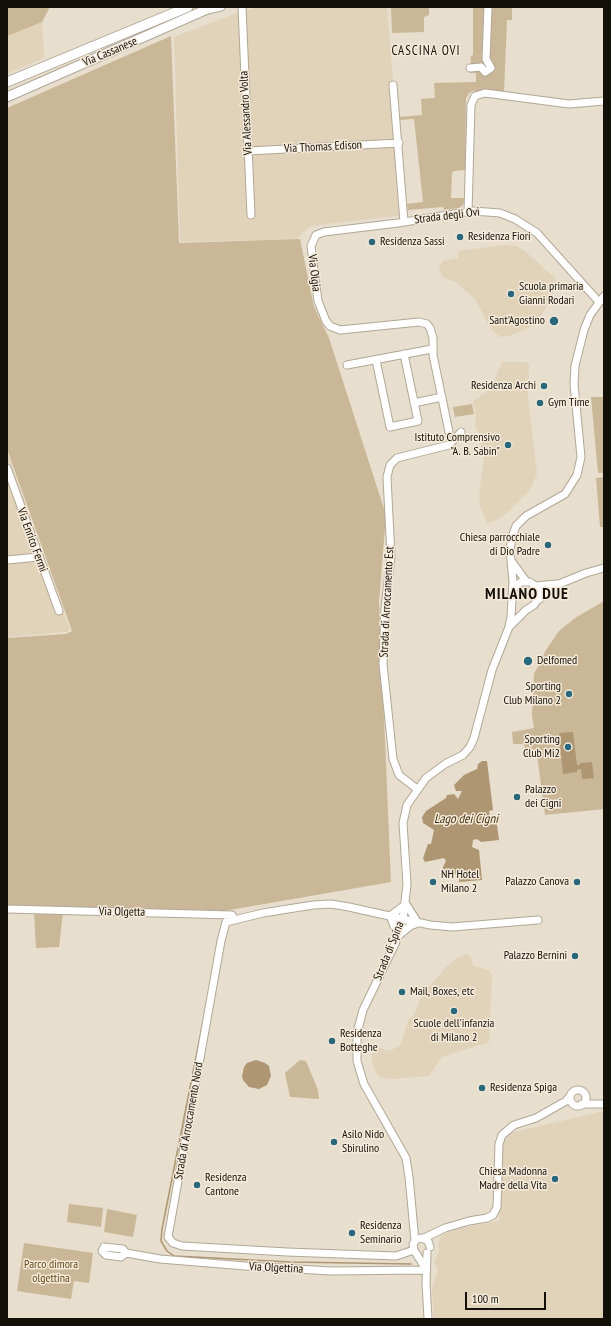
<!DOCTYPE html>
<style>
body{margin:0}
#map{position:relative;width:611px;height:1326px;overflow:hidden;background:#e8decd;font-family:"PT Sans Narrow",sans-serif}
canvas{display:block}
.frame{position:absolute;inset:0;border:8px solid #13100a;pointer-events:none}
.scale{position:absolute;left:465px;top:1292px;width:81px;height:18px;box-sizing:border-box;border:2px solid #13100a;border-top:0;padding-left:5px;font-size:12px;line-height:14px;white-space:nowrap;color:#13100a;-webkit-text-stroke:3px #f6ebda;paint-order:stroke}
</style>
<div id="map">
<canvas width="611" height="1326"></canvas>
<div class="frame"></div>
<div class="scale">100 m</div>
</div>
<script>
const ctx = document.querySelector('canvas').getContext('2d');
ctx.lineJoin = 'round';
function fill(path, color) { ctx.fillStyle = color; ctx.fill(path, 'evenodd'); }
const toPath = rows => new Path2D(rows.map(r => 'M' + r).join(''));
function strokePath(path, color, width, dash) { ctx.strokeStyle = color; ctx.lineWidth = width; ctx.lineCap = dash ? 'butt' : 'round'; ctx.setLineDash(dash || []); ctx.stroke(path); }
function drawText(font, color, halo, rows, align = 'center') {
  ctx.font = font + ' "PT Sans Narrow",sans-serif'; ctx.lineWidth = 3; ctx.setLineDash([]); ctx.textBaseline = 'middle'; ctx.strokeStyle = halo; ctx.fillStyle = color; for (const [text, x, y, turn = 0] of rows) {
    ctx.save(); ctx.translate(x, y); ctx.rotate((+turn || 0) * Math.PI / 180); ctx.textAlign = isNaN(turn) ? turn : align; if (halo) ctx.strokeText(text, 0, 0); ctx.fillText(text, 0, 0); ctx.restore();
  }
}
const built = toPath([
 [260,7,387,7,404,215,311,226,296,239,180,242,174,37,242,11],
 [42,22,44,58,7,74,7,34],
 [505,245,516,246,525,251,555,278,557,285,537,324,509,336,501,337,492,331,475,299,457,283,442,277,439,267,443,261,458,258,458,251],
 [502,362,526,362,529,365,528,398,537,474,530,490,505,515,495,521,487,523,480,505,479,495,484,461,479,433,475,426,476,417,473,401,485,393,494,381],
 [7,451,70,630,66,632,7,637],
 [466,954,471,957,473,965,476,967,489,970,492,975,489,1042,442,1057,429,1076,392,1079,380,1077,376,1073,372,1061,373,1045,389,1051,400,1046,409,1019,413,1017,421,997,445,968,457,958],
 [604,1111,604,1319,434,1319,432,1289,438,1271,434,1262,439,1252,438,1243,442,1235,461,1228,499,1221,502,1149,506,1137,510,1133]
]);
const green = toPath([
 [7,7,50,7,42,22,7,36],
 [391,7,429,7,429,15,424,17,424,32,392,33],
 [473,7,512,7,512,20,507,20,504,92,473,91,469,93,466,98,465,170,454,171,452,173,451,198,465,198,463,205,459,208,444,210,443,207,408,210,407,204,423,202,414,119,398,120,398,117,422,115,421,99,435,98,434,83,476,82,476,73,470,73,471,56,473,55],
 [171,36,179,243,300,239,314,307,329,338,386,515,379,602,391,882,224,911,7,905,7,638,66,634,72,631,7,449,7,108],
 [591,397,604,397,604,473,598,473],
 [472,404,474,414,455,417,453,407],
 [604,477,604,527,600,527,596,478],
 [604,601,604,809,545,815,537,755,526,756,524,744,513,744,512,732,534,728,532,715,534,674,546,650,559,631,575,618],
 [34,911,63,912,59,947,36,948],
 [300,1060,306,1061,318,1090,319,1099,290,1097,285,1073],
 [69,1204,103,1208,101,1227,67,1222],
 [107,1209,137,1215,133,1237,104,1232],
 [24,1243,93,1253,89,1283,74,1281,71,1299,17,1291]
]);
const water = toPath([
 [573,732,577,765,580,765,580,763,592,762,594,778,582,779,581,769,577,770,577,772,563,774,559,733],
 [482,761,487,761,493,810,489,811,490,819,496,818,499,840,481,842,477,839,473,840,472,847,479,850,482,880,459,882,459,874,444,875,443,867,446,861,444,858,425,862,423,858,428,844,431,844,434,830,423,823,422,817,426,811,446,798,447,795,454,794,458,799,462,791,456,791,454,785,464,775,477,769,478,764],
 [256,1060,265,1063,269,1066,271,1076,267,1085,259,1089,249,1087,243,1080,242,1076,244,1067,247,1063]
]);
const stream = toPath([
 [203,1022,162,1229,161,1241,167,1251,174,1256,194,1257,290,1262,411,1264]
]);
const minor = toPath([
 [242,7,251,215],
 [207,10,221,7],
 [481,67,485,72,491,68,486,59,488,7],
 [470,68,481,67],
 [393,85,404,222],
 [248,151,399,143],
 [468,212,471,105,475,96,485,93,569,104,604,101],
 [376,360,390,427,418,421,404,354],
 [347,365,432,349],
 [414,403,442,397],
 [449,432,433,355,433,338,430,328,427,324,419,322,340,330,330,326,326,321,318,301,311,246,316,235,324,232,398,223,473,211,500,213,515,219,537,233,599,302],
 [7,468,59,611],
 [7,560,38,557],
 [512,562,526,581],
 [536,586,557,584],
 [538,600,559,584,586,573,604,568],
 [509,627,526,610,534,605,539,597,538,588,530,582,521,582,513,589],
 [417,789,399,775,393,759,383,664,385,608,391,556,387,477,390,465,397,458,449,445,461,432],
 [7,909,232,915,235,920],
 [390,916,406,904,418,923,410,926,398,936],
 [390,916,398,936],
 '570 1098a8 8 0 1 1 16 0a8 8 0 1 1-16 0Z',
 [582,1104,604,1104],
 [424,1238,445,1228,469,1221,487,1218,493,1215,497,1207,499,1144,502,1135,514,1125,536,1118,566,1101,570,1096],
 [415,1241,409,1177,406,1158,364,1084,357,1061,357,1033,363,1010,395,944,403,920,407,884,403,823,407,805,426,778,445,764,463,755,470,747,474,738,492,670,509,627,511,617,513,581,510,550,512,537,516,526,526,516,565,494,577,475,581,457,574,384,575,366,584,330,590,315,604,296],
 [104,1247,123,1249,126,1253,121,1257,106,1255,102,1251,104,1247],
 [414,1250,396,1256,287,1252,182,1246,173,1243,168,1237,221,941,226,922,263,913,313,905,331,904,349,907,430,925,452,927,538,920],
 [126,1253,160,1259,245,1266,331,1271,426,1270],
 [427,1253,426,1283,428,1319],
 [425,1268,414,1250,413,1244,417,1239,422,1238,428,1241,430,1247]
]);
const major = toPath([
 [7,82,188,7],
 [7,97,212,7]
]);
const markers = [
 [460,237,4,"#28677c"],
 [372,242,4,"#28677c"],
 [511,294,4,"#28677c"],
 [554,321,5,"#28677c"],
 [544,386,4,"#28677c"],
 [540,403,4,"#28677c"],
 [508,445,4,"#28677c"],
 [548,545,4,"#28677c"],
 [528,661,5,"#28677c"],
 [569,694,4,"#28677c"],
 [568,747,4,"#28677c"],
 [517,797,4,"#28677c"],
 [433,882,4,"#28677c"],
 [577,882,4,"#28677c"],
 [575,956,4,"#28677c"],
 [402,992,4,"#28677c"],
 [454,1011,4,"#28677c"],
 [332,1041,4,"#28677c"],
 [482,1088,4,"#28677c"],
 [334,1142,4,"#28677c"],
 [555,1179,4,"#28677c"],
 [197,1185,4,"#28677c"],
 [352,1233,4,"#28677c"]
];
const streetNames = [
 ["Via Cassanese",110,52,-23],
 ["Via Alessandro Volta",246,113,-93],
 ["Via Thomas Edison",323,147,-3],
 ["Strada degli Ovi",447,216,-7],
 ["Via Olgia",314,273,83],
 ["Via Enrico Fermi",32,540,70],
 ["Strada di Arroccamento Est",387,602,-87],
 ["Via Olgetta",122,912,1],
 ["Strada di Spina",389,951,-68],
 ["Strada di Arroccamento Nord",189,1121,-80],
 ["Via Olgettina",276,1268,3]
];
const poiNames = [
 ["Residenza Fiori",468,237],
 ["Residenza Sassi",380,242],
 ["Scuola primaria",519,287],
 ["Gianni Rodari",519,301],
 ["Sant'Agostino",545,321,"right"],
 ["Residenza Archi",536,386,"right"],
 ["Gym Time",548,403],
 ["Istituto Comprensivo",500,438,"right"],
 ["\"A. B. Sabin\"",500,452,"right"],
 ["Chiesa parrocchiale",540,538,"right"],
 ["di Dio Padre",540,552,"right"],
 ["Delfomed",537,661],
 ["Sporting",561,687,"right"],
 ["Club Milano 2",561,701,"right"],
 ["Sporting",560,740,"right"],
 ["Club Mi2",560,754,"right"],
 ["Palazzo",525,790],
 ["dei Cigni",525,804],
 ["NH Hotel",441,875],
 ["Milano 2",441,889],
 ["Palazzo Canova",569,882,"right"],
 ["Palazzo Bernini",567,956,"right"],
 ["Mail, Boxes, etc",410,992],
 ["Scuole dell'infanzia",454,1024,"center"],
 ["di Milano 2",454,1038,"center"],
 ["Residenza",340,1034],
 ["Botteghe",340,1048],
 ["Residenza Spiga",490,1088],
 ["Asilo Nido",342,1135],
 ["Sbirulino",342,1149],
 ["Chiesa Madonna",547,1172,"right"],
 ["Madre della Vita",547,1186,"right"],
 ["Residenza",205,1178],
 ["Cantone",205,1192],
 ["Residenza",360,1226],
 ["Seminario",360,1240]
];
const parkNames = [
 ["Parco dimora",51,1265],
 ["olgettina",51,1279]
];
const neighbourhoodNames = [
 ["CASCINA OVI",426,51]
];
const waterNames = [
 ["Lago dei Cigni",466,819]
];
const districtNames = [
 ["MILANO DUE",527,594]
];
fill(built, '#e1d2ba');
fill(green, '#cab797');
fill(water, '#ad9671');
strokePath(stream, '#ad9671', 1.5);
strokePath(minor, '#b1a797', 9);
strokePath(major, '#b1a797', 11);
strokePath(minor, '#fff', 7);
strokePath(major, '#fff', 9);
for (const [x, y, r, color] of markers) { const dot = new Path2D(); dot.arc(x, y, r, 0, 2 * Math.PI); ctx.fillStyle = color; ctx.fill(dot); strokePath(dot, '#f6ebda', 1.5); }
drawText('12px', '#13100a', '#f6ebda', streetNames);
drawText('12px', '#13100a', '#f6ebda', poiNames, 'left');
drawText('12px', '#604819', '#f6ebda', parkNames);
ctx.letterSpacing = '1px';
drawText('13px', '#13100a', '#f6ebda', neighbourhoodNames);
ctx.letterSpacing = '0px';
drawText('italic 13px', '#413010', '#f6ebda', waterNames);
ctx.letterSpacing = '1px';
drawText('bold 16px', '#13100a', '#f6ebda', districtNames);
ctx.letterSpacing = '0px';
</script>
